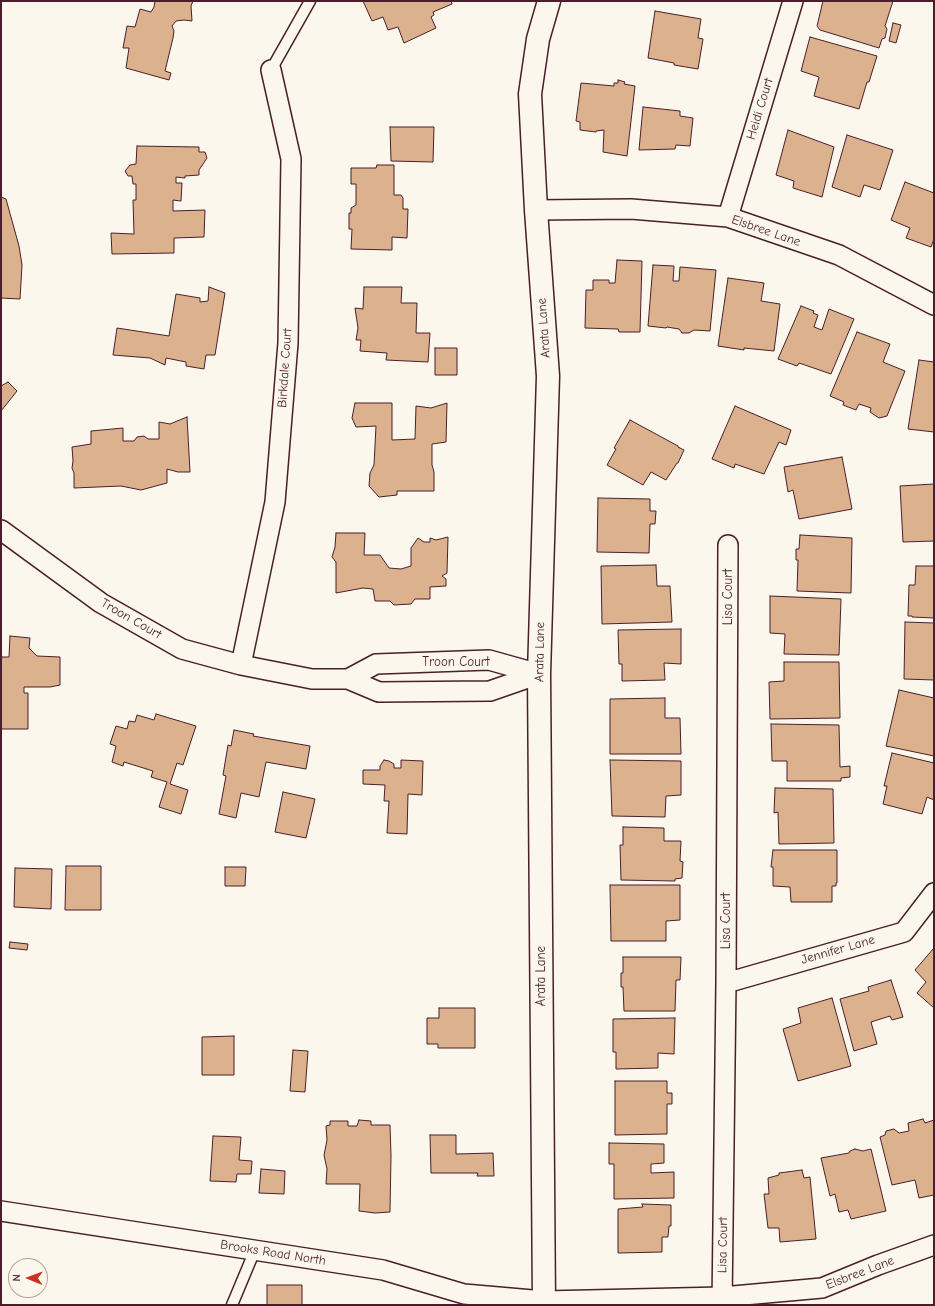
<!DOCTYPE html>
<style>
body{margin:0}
#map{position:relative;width:935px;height:1306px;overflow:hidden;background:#fbf7ec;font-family:"Comic Neue",sans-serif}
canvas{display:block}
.frame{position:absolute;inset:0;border:2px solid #4a1f2b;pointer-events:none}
.north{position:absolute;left:8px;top:1258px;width:40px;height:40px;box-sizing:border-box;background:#fbf7ec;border:1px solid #b4a19f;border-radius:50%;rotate:271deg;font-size:11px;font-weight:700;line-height:16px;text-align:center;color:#4a1f2b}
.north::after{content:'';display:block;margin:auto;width:14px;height:18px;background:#c8321e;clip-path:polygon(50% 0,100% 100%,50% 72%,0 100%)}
</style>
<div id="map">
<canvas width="935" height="1306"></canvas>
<div class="frame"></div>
<div class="north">N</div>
</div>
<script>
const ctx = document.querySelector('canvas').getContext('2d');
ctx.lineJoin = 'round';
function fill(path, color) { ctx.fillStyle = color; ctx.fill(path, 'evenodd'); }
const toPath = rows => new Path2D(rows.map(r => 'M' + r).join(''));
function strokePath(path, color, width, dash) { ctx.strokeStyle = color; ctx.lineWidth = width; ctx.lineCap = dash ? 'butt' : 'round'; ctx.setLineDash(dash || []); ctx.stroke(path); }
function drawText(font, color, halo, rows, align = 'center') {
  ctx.font = font + ' "Comic Neue",sans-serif'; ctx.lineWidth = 3.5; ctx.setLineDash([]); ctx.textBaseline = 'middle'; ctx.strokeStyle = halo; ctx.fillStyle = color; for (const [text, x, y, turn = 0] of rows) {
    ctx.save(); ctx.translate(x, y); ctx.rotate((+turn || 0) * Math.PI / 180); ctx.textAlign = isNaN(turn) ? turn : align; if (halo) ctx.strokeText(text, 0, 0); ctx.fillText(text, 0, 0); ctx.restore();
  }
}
const building = toPath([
 [155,1,193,1,191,6,192,21,184,20,176,21,172,26,174,31,173,38,165,71,171,73,169,80,126,68,129,48,123,48,127,26,135,27,140,9,151,12,154,7,155,1],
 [363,1,451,1,452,4,433,12,434,15,431,17,436,28,404,43,398,27,388,30,383,17,372,21,363,1],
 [823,1,893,1,885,26,887,29,885,38,882,39,879,48,820,30,817,26,823,1],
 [655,11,701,19,698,38,703,39,698,69,674,65,674,63,648,58,655,11],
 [893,23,901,25,896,43,889,41,893,23],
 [810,37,877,56,869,82,867,82,859,109,814,96,819,77,801,71,810,37],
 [618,80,625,82,624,84,635,86,627,156,603,152,604,130,596,131,596,132,580,130,580,122,576,121,581,83,614,86,614,83,618,83,618,80],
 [643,107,680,111,680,116,693,118,690,146,676,145,675,149,639,150,643,107],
 [390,127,434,127,433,162,391,161,390,127],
 [788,130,834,147,822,197,793,188,794,181,776,175,788,130],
 [847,135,893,150,880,190,864,185,860,197,832,187,847,135],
 [137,146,199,147,199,152,205,152,207,158,199,170,199,175,185,176,185,178,176,177,176,183,182,183,181,201,173,200,173,211,205,210,204,237,174,238,174,253,112,254,111,233,134,234,133,200,136,200,136,184,133,184,132,176,128,176,125,171,130,165,136,164,137,146],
 [377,165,394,165,394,195,401,195,403,198,403,209,408,209,407,238,392,237,392,250,351,249,352,229,349,229,349,213,351,213,351,208,356,205,356,184,351,184,351,168,376,168,377,165],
 [905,182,934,193,934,239,931,247,906,238,910,228,891,220,905,182],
 [1,197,6,199,19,246,22,265,20,299,1,298,1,197],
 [617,260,642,261,640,332,619,332,618,329,585,328,586,290,593,290,593,280,609,280,609,283,615,283,617,260],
 [653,265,674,266,673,281,679,281,680,267,716,270,710,331,694,330,689,333,682,333,679,329,667,327,666,328,648,326,653,265],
 [728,278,764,283,761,301,780,304,774,351,744,348,744,350,718,346,728,278],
 [209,287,225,293,215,355,206,355,204,369,186,366,186,362,166,358,165,365,150,358,113,355,117,328,169,336,176,294,200,298,200,302,208,301,209,287],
 [364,287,402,287,401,303,417,303,416,333,430,333,428,362,386,360,387,353,360,351,361,340,356,340,358,328,355,308,363,309,364,287],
 [801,306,814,311,813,313,818,315,814,327,822,330,829,309,854,319,831,374,799,363,797,366,778,359,801,306],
 [857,332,890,344,883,362,905,371,887,416,879,418,870,412,871,408,859,404,856,410,843,405,844,402,830,396,857,332],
 [435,348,457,348,457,375,435,375,435,348],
 [919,360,934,362,934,432,908,429,919,360],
 [8,382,17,391,1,411,1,386,8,382],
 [355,403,392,403,392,440,415,439,416,406,431,408,447,403,446,442,432,444,432,465,434,472,434,491,397,491,397,495,379,497,369,486,370,473,374,465,376,426,356,427,352,418,355,403],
 [735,406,791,430,786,445,779,442,764,474,735,464,734,468,712,459,735,406],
 [187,417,190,472,178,472,167,469,167,483,141,490,121,486,74,488,74,473,72,468,73,461,72,447,91,444,91,431,123,428,123,441,134,441,137,437,144,436,148,439,159,439,159,422,170,424,187,417],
 [630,420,678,446,678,447,684,450,678,463,677,463,666,480,651,472,643,485,607,465,616,449,614,448,630,420],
 [842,457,852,509,799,519,793,490,788,492,784,467,842,457],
 [934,484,934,541,903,542,900,486,934,484],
 [598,498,650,499,650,511,656,511,655,524,650,524,649,553,597,552,598,498],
 [336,533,365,533,364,555,380,555,389,568,401,569,411,566,411,548,418,538,424,542,430,542,430,538,436,540,448,537,447,573,442,576,446,579,446,586,430,587,430,599,415,599,411,604,394,605,390,601,375,601,373,589,363,588,336,593,336,562,332,557,335,547,336,533],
 [800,535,852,538,851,593,797,591,798,560,796,560,796,549,799,549,800,535],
 [656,565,657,586,670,586,672,622,602,624,601,566,656,565],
 [916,566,934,566,934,618,912,617,912,616,908,616,909,585,915,585,916,566],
 [770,596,841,599,839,655,784,654,785,634,770,633,770,596],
 [905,622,934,623,934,680,904,679,905,622],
 [681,629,681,664,664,663,665,680,622,681,622,664,619,664,618,630,681,629],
 [10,636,30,638,29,648,37,656,60,657,60,685,50,687,24,687,24,693,28,693,28,729,1,729,1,661,2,657,9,657,10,636],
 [784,662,839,662,840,718,770,719,769,682,784,681,784,662],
 [899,690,934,698,934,756,886,746,899,690],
 [665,698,665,718,680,718,681,754,610,754,610,699,665,698],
 [156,714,196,726,183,765,177,763,170,784,188,790,181,814,159,807,167,782,151,777,153,771,124,762,123,766,112,762,116,746,110,744,116,726,127,729,129,721,135,722,137,715,154,720,156,714],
 [771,724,839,725,840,767,850,766,850,777,841,778,841,781,787,781,787,761,772,761,771,724],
 [234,730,254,734,253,736,310,746,306,769,266,762,259,797,241,793,236,818,219,814,226,776,223,775,228,745,231,746,234,730],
 [892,753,934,763,934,800,927,797,922,814,883,804,887,786,884,786,892,753],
 [384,760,389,761,394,764,394,768,401,768,401,760,423,761,422,795,408,794,407,834,387,833,389,801,384,801,385,785,363,784,363,770,380,770,380,766,384,760],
 [610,760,681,761,681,795,666,796,665,817,612,816,610,760],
 [775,788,833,789,834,843,779,844,778,812,774,813,775,788],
 [283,792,315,799,306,838,275,832,283,792],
 [623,827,664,828,664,841,681,841,680,861,683,862,682,878,675,879,675,881,621,880,620,845,623,845,623,827],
 [773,850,837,850,837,883,836,883,836,886,832,886,832,902,791,902,790,887,773,886,773,867,771,867,773,850],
 [66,866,101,866,101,910,65,910,66,866],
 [225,867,246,867,245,886,225,886,225,867],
 [15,868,52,869,51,909,14,907,15,868],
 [610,885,680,885,680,920,666,921,666,941,611,941,610,885],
 [10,942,28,944,27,950,9,948,10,942],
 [934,948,934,1008,917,993,926,982,915,970,934,948],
 [623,957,681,957,680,980,676,980,675,1011,624,1011,623,987,621,987,621,973,623,973,623,957],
 [891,980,903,1017,892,1020,890,1016,871,1022,877,1044,854,1051,840,999,869,991,868,987,891,980],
 [832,998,851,1066,798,1081,783,1029,801,1023,798,1008,832,998],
 [439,1008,475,1008,475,1048,438,1048,438,1044,427,1044,427,1018,439,1018,439,1008],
 [675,1018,674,1054,658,1053,658,1068,616,1069,616,1052,613,1052,613,1019,675,1018],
 [234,1036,234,1075,202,1075,202,1037,234,1036],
 [293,1050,308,1051,305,1092,290,1091,293,1050],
 [615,1081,667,1081,667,1093,672,1093,672,1104,667,1104,667,1134,615,1135,615,1081],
 [923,1119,925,1123,934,1120,934,1195,919,1198,915,1180,892,1185,880,1137,885,1135,886,1131,894,1129,899,1133,909,1131,908,1123,923,1119],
 [359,1120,371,1121,371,1125,390,1125,391,1155,390,1212,375,1213,359,1211,360,1184,326,1184,327,1169,324,1155,327,1140,326,1126,330,1125,330,1121,348,1121,348,1126,357,1126,359,1120],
 [430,1135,456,1135,456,1154,493,1153,494,1176,477,1176,478,1173,431,1173,430,1135],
 [213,1136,241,1137,239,1160,252,1161,251,1174,237,1174,236,1182,210,1181,213,1136],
 [609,1143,664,1144,664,1163,651,1164,651,1173,674,1172,674,1198,614,1199,614,1164,609,1164,609,1143],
 [855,1149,863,1151,871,1149,886,1211,851,1219,848,1210,839,1212,835,1194,830,1196,821,1158,849,1153,850,1151,855,1149],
 [261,1169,285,1171,284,1194,259,1193,261,1169],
 [802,1170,804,1178,810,1177,816,1239,780,1242,779,1228,768,1228,764,1194,769,1194,768,1178,779,1175,779,1173,802,1170],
 [642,1204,671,1205,671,1226,669,1226,668,1237,662,1237,662,1252,618,1253,618,1209,643,1207,642,1204],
 [267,1285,302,1285,302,1305,267,1305,267,1285]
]);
const lane = toPath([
 [271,70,310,1],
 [232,1305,255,1250]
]);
const street = toPath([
 [536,210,631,209,728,217,839,255,934,305],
 [728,217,793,1],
 [1,530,101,603,182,649,241,665,312,679,348,679,379,692,490,691,539,674],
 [241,665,275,502,288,343,291,159,271,70],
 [348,679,376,664,489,660,539,674],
 [726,983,904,932,934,893],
 [1,1211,383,1270,464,1294,544,1301,722,1297,822,1288,878,1265,934,1245],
 [722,1305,726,983,728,545]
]);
const secondary = toPath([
 [544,1305,539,674,548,376,536,210,530,94,538,39,549,1]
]);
const streetNames = [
 ["Heidi Court",760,109,-73],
 ["Elsbree Lane",766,231,19],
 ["Arata Lane",544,328,-94],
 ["Birkdale Court",285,368,-86],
 ["Lisa Court",728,597,-90],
 ["Troon Court",131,619,30],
 ["Arata Lane",540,652,-89],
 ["Troon Court",456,662],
 ["Lisa Court",726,921,-90],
 ["Jennifer Lane",838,950,-16],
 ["Arata Lane",541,976,-90],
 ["Lisa Court",723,1245,-89],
 ["Brooks Road North",273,1253,9],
 ["Elsbree Lane",860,1273,-21]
];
fill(building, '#dcb18d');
strokePath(building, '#4a1f2b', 1);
strokePath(lane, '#4a1f2b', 13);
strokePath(street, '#4a1f2b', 22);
strokePath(secondary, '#4a1f2b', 25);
strokePath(lane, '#fbf7ec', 10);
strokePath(street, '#fbf7ec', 19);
strokePath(secondary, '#fbf7ec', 22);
drawText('13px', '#4a1f2b', '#fbf7ec', streetNames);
</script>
